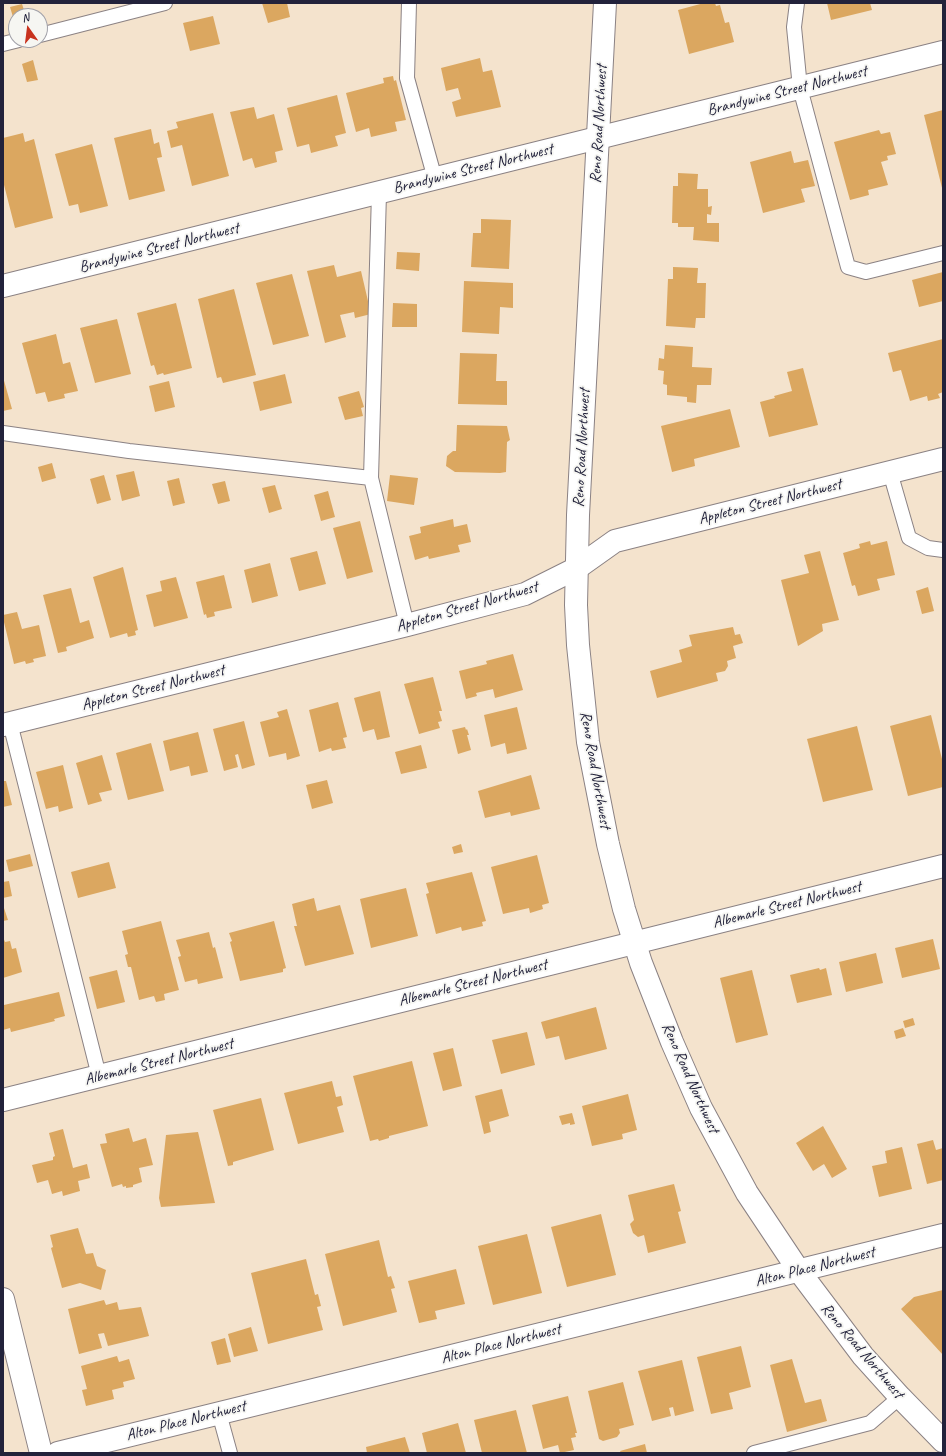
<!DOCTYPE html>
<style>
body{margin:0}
#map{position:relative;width:946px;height:1456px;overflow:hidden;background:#f4e3cd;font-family:Caveat,sans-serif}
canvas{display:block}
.frame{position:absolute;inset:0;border:4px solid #22223b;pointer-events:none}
.north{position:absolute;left:8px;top:8px;width:40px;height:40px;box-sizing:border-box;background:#f6f6f2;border:1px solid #a1a1a9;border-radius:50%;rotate:346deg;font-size:11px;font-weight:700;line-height:16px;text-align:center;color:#22223b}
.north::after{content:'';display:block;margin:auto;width:14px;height:18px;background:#c8321e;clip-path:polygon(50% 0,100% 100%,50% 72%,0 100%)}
</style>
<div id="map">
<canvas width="946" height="1456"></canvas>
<div class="frame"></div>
<div class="north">N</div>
</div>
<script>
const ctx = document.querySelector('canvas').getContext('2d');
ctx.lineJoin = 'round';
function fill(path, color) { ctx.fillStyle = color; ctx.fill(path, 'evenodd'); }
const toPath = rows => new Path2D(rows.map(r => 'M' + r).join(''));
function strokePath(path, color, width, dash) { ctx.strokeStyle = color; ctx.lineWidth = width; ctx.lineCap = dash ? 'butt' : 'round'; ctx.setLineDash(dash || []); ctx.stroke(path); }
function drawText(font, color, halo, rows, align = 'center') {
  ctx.font = font + ' Caveat,sans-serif'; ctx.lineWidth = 3.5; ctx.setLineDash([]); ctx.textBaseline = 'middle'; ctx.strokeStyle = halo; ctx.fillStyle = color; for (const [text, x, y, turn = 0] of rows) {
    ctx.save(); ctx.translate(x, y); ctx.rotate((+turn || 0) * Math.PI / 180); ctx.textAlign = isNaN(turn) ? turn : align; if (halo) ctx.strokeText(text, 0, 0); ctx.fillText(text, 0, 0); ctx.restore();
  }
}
const building = toPath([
 [262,3,287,3,290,17,268,23],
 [704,3,715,3,716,6,720,5,725,23,729,22,734,42,689,54,678,10],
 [827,3,870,3,872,10,831,20],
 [22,4,26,16,16,16,16,27,10,7],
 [213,16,220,44,190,51,183,23],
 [480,58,483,72,492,70,501,107,456,117,452,102,461,99,458,88,446,91,441,68],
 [33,60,38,80,27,82,22,64],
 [393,76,394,81,396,80,406,120,395,122,397,131,371,137,369,128,356,132,346,93,384,83,383,78],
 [337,95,346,133,335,136,338,146,311,153,309,144,297,147,287,108],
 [254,107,257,119,274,114,283,150,275,152,277,162,255,168,252,158,243,161,230,112],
 [943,110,943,192,924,115],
 [213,113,229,176,192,186,182,145,171,148,167,131,178,128,176,122],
 [151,129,154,144,159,142,162,157,157,158,165,191,129,200,114,138],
 [879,130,881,134,890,132,896,154,887,156,888,160,881,162,888,185,868,190,869,195,850,200,834,142],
 [23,133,25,142,34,139,53,218,15,228,3,181,3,138],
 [92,144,108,206,80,213,78,204,69,206,55,154],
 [791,151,794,163,808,160,815,186,801,189,805,202,763,213,750,162],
 [678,173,698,174,697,189,708,189,708,207,712,206,711,215,707,214,707,223,719,223,719,242,693,240,694,227,678,227,678,223,672,223,673,186,678,186],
 [481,219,511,220,509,269,471,267,473,233,481,233],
 [397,252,420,253,419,271,396,269],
 [334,265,337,277,361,271,371,314,355,318,354,312,340,315,346,337,325,343,307,271],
 [673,267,698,268,697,283,706,283,705,318,696,318,695,328,666,326,668,279,673,279],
 [943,272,943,301,919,307,912,280],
 [292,274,309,336,273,345,256,283],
 [464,281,513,283,513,308,500,307,499,334,462,332],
 [234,289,256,375,223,383,221,377,217,378,198,299],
 [176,303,192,368,164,375,163,373,157,375,154,365,151,366,137,313],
 [393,303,417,304,417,327,392,327],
 [117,319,131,374,95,383,80,328],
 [56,334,63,364,70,362,78,391,64,394,65,398,48,402,45,392,36,394,22,343],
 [943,339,943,392,938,394,940,398,928,401,927,396,910,401,901,370,893,372,888,353],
 [665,345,693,347,692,367,712,368,711,385,697,385,696,403,687,402,687,397,667,395,667,385,663,384,664,371,658,370,659,358,664,359],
 [460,353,497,354,496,381,507,381,507,405,458,404],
 [803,368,818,425,769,437,760,402,775,398,774,396,792,391,787,372],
 [285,374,292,403,260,411,253,382],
 [3,377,12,409,3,411],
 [169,381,175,407,155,412,149,386],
 [359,391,364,407,361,408,363,416,345,420,338,397],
 [730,409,740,447,694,459,695,466,672,472,661,426],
 [457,425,507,426,510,440,507,442,506,472,500,473,455,472,446,466,447,456,453,451,456,451],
 [52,463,56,478,42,482,38,467],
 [134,471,140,496,122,501,116,475],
 [104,475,111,500,97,504,90,479],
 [390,475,418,478,414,505,387,501],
 [179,478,185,503,173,506,167,481],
 [225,481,230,501,218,504,212,484],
 [275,485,282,509,269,513,262,488],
 [328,491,335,517,321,521,314,495],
 [453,519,454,527,467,524,471,542,458,545,460,552,429,559,428,556,415,560,409,536,421,533,420,527],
 [360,521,373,572,347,579,333,528],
 [870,541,871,545,887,541,895,575,877,579,880,590,858,596,855,585,852,586,843,553,860,548,859,544],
 [317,551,326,584,299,591,290,558],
 [820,551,839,620,822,624,823,631,798,646,781,580,809,573,804,555],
 [270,563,278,596,252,603,244,570],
 [123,567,138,630,135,631,136,635,128,637,127,633,110,638,93,577],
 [224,575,232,608,214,612,215,616,207,618,206,614,204,615,196,582],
 [176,577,188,618,154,627,146,595,162,591,160,581],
 [928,587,934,611,922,614,916,591],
 [71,588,80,623,89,620,94,638,66,647,67,651,58,653,43,595],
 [17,612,22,629,39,625,46,656,33,659,34,662,26,664,25,661,14,664,3,618,3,615],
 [733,627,735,635,740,634,743,643,733,646,736,658,727,661,728,666,725,671,716,673,718,681,657,698,650,671,682,662,679,650,692,646,689,635],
 [513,654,523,690,495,698,493,689,476,693,477,696,466,699,459,671,487,664,486,661],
 [433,677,442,711,439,711,442,721,438,722,440,728,419,734,404,684],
 [380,691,390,737,377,740,374,729,363,732,354,698],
 [338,702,347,737,343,738,346,748,332,751,331,748,319,752,309,710],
 [517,707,527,749,507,754,505,743,491,747,484,715],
 [287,709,300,756,287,760,286,753,269,757,260,722,279,717,277,712],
 [931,715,943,763,943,787,908,796,890,726],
 [244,721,255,765,242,769,238,754,235,755,238,767,224,771,213,729],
 [857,726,873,790,823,802,807,739],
 [465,727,466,730,467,729,469,735,467,735,471,750,458,754,452,730],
 [198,732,208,772,191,776,189,766,170,771,163,741],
 [151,743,164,791,128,800,116,753],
 [421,745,427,768,401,774,395,752],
 [102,755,112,790,99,793,102,801,88,805,76,763],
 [63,765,73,808,59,812,58,806,46,809,36,772],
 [531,775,540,809,511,816,510,812,485,818,478,791],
 [327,780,333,803,312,809,306,785],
 [3,781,6,781,12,805,3,807],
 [461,844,463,852,454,854,452,847],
 [30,854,33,866,9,872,6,860],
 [537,855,549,903,542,905,543,909,530,913,529,908,503,914,491,867],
 [109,862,116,888,78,898,71,872],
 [472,872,486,921,482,922,483,926,462,931,461,927,436,934,426,894,429,893,426,883],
 [9,881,12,896,3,898,3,882],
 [406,888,418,936,371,948,360,899],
 [314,898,317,911,340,905,354,954,305,966,294,926,297,926,292,904],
 [3,905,8,920,3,921],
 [161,921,179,990,164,994,165,1000,156,1002,154,996,139,1000,131,967,128,967,125,955,128,954,122,931],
 [274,921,286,968,283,969,283,972,240,981,230,942,232,941,229,933],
 [209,932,213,948,215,947,223,978,198,984,197,979,185,982,178,957,181,956,176,940],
 [3,937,5,942,10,941,12,949,16,948,22,972,3,978],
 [933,939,940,969,902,978,895,948],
 [876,953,883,983,846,992,839,962],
 [819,968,820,970,826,968,832,995,797,1003,790,975],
 [117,970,125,1002,97,1009,89,977],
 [752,970,768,1035,736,1043,720,978],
 [59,992,65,1016,54,1019,55,1021,11,1032,10,1028,3,1030,4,1005],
 [596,1007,607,1049,565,1060,559,1036,546,1039,541,1022],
 [913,1018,915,1025,905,1028,903,1021],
 [903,1028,906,1036,896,1039,894,1031],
 [527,1032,535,1065,501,1074,492,1040],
 [453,1048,462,1086,443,1091,433,1053],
 [412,1061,428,1126,389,1136,389,1138,379,1141,378,1139,370,1141,353,1076],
 [332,1081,336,1097,341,1096,343,1105,337,1107,344,1132,298,1144,284,1093],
 [502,1089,509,1116,489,1122,491,1132,484,1134,475,1096],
 [628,1094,637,1130,622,1134,623,1139,592,1146,582,1106],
 [261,1098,274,1150,233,1162,233,1165,228,1166,213,1110],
 [572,1113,575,1124,570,1125,570,1123,562,1125,559,1116],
 [823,1126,847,1169,832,1178,824,1164,813,1171,796,1143],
 [129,1128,133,1142,146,1138,153,1165,139,1168,142,1182,133,1185,133,1187,126,1188,126,1186,123,1187,122,1184,112,1187,100,1144,107,1143,105,1134],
 [63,1129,73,1168,87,1164,90,1178,78,1181,80,1191,63,1196,62,1191,52,1194,48,1180,37,1183,32,1165,53,1160,53,1157,55,1156,49,1133],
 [198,1132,215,1203,161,1207,159,1198,166,1135],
 [933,1140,936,1150,943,1148,943,1180,927,1184,917,1144],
 [902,1147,912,1189,879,1197,872,1166,887,1163,885,1151],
 [674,1184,681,1211,678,1212,686,1243,648,1253,644,1235,638,1237,633,1233,630,1224,634,1220,628,1195],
 [601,1214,616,1275,567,1287,551,1227],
 [78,1228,86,1254,93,1253,97,1266,106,1270,101,1290,80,1283,62,1288,51,1248,53,1247,50,1235],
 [527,1234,542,1293,493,1305,478,1246],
 [379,1240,388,1277,391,1276,395,1288,391,1289,397,1312,343,1326,325,1254],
 [306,1259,315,1295,318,1294,321,1306,317,1307,323,1330,268,1344,251,1273],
 [456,1269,465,1304,435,1311,437,1319,419,1323,408,1281],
 [943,1290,943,1355,901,1309,914,1297],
 [104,1300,106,1305,117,1302,119,1310,141,1307,149,1336,108,1346,104,1333,98,1334,102,1348,79,1354,68,1309],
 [251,1327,258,1351,234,1357,228,1334],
 [225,1338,231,1362,217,1365,211,1342],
 [741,1346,751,1387,729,1393,733,1409,711,1414,697,1357],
 [117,1356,119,1362,129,1359,135,1379,123,1382,124,1387,112,1390,114,1399,86,1406,82,1390,87,1389,81,1366],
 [792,1359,805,1403,821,1399,827,1421,787,1432,770,1365],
 [682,1360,694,1411,675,1416,673,1407,669,1408,671,1416,652,1421,638,1371],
 [623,1382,634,1425,619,1429,620,1433,617,1437,603,1441,599,1439,588,1391],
 [568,1396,577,1433,575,1433,576,1437,571,1438,574,1450,560,1453,558,1445,543,1449,532,1405],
 [516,1410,527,1453,482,1453,474,1420],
 [458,1423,466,1453,427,1453,422,1433],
 [405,1437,410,1453,367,1453,366,1447],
 [645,1444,647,1453,621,1453,620,1451]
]);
const service = toPath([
 [409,3,407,78,435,179],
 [797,3,794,27,800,88,848,267,866,272,943,253],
 [40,35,165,3],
 [3,44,19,40],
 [3,433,129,451,371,478,407,625],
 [890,472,909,538,928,548,943,550],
 [371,478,379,193],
 [10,723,99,1076],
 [219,1413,230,1453],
 [754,1453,870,1423,900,1397]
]);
const minor = toPath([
 [3,286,943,52],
 [3,725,407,625,525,594,577,568,615,541,943,459],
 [3,1299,41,1453],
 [58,1453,943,1235]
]);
const tertiary = toPath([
 [3,1100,943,866]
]);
const secondary = toPath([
 [605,3,578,515,576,605,578,645,588,742,608,844,624,909,641,963,672,1042,701,1108,747,1193,799,1271,863,1356,900,1397,943,1441]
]);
const streetNames = [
 ["Brandywine Street Northwest",787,91,-14],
 ["Reno Road Northwest",599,124,-87],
 ["Brandywine Street Northwest",473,169,-14],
 ["Brandywine Street Northwest",159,248,-14],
 ["Reno Road Northwest",582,448,-87],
 ["Appleton Street Northwest",770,502,-14],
 ["Appleton Street Northwest",467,607,-16],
 ["Appleton Street Northwest",153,688,-14],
 ["Reno Road Northwest",595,770,80],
 ["Albemarle Street Northwest",787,905,-14],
 ["Albemarle Street Northwest",473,983,-14],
 ["Albemarle Street Northwest",159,1062,-14],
 ["Reno Road Northwest",690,1078,66],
 ["Alton Place Northwest",815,1267,-14],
 ["Alton Place Northwest",501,1344,-14],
 ["Reno Road Northwest",862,1351,50],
 ["Alton Place Northwest",186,1421,-14]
];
fill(building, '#dba760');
strokePath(service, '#8b8284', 16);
strokePath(minor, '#8b8284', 24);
strokePath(tertiary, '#8b8284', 24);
strokePath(secondary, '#8b8284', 24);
strokePath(service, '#fff', 14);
strokePath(minor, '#fff', 22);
strokePath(tertiary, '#fff', 22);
strokePath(secondary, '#fff', 22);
drawText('16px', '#22223b', '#f6f6f2', streetNames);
</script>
